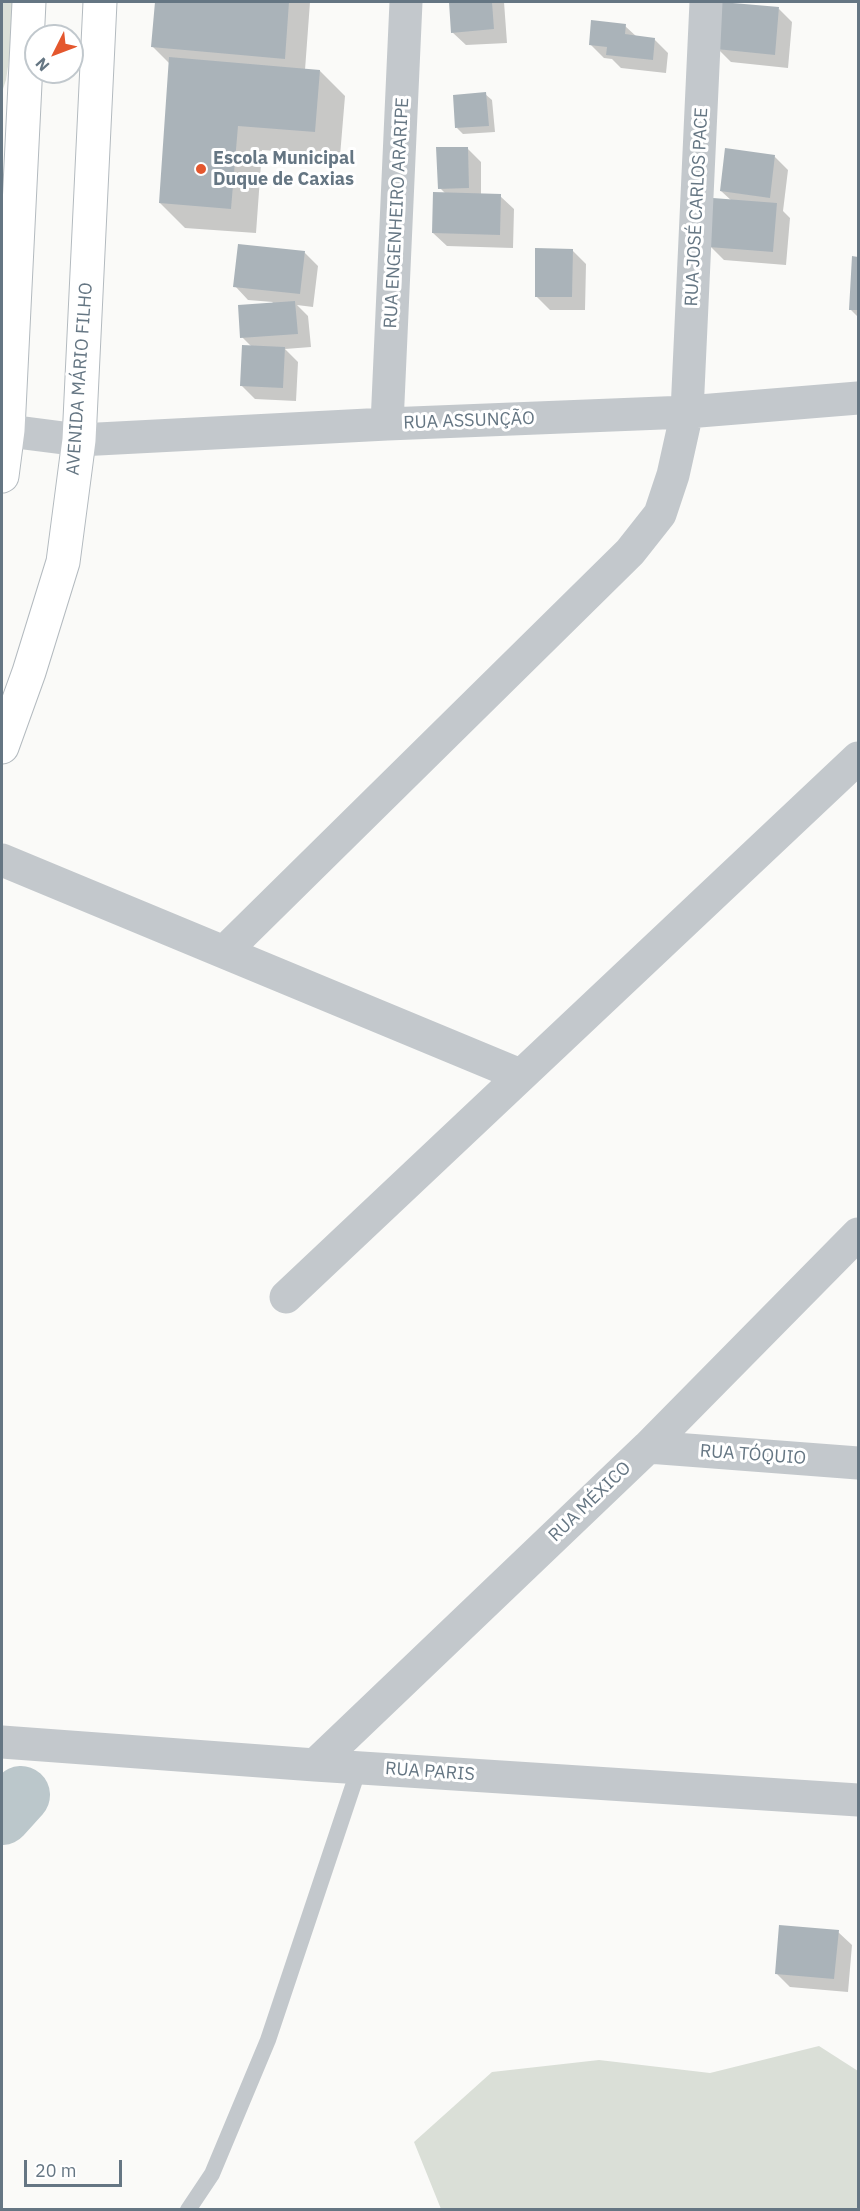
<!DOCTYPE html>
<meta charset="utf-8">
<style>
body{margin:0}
#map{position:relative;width:860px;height:2211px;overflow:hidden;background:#fafaf8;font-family:"IBM Plex Sans",sans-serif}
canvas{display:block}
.frame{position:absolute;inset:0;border:3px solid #657683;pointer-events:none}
.north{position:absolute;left:24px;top:24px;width:60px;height:60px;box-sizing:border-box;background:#fff;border:2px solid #c1c8cd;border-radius:50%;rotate:228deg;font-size:16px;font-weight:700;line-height:24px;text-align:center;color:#657683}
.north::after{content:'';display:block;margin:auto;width:21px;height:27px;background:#e4572e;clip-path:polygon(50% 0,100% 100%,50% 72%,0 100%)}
.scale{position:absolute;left:24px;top:2160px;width:98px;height:27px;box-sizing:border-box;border:3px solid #657683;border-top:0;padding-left:8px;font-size:18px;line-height:21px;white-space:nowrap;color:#657683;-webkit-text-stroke:4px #fff;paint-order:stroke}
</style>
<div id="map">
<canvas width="860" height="2211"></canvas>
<div class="frame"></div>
<div class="north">N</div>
<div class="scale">20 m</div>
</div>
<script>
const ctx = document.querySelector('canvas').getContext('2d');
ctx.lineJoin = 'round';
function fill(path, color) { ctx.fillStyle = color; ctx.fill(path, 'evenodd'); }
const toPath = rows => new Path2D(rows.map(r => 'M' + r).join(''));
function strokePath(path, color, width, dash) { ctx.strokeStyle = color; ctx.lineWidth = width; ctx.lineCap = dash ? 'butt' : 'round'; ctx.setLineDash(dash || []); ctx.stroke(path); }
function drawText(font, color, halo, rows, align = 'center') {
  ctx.font = font + ' "IBM Plex Sans",sans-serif'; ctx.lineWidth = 6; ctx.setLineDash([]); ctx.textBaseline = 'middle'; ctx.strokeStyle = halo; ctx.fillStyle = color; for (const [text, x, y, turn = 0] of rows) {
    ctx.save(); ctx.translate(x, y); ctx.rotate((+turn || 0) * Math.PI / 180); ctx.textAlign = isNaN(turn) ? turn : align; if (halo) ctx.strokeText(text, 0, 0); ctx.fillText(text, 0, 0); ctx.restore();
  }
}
const green = toPath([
 [2,2,18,2,14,41,10,53,6,80,2,92],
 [819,2046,858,2071,858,2209,441,2209,414,2142,492,2072,599,2060,710,2073]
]);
const shadow = toPath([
 [157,2,310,2,305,70,320,71,345,96,340,156,262,150,256,233,185,228,160,203,170,64,153,47],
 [450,2,504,2,507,43,466,45,452,32],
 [779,9,792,22,788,68,731,62,718,49],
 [625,26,637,37,654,39,668,53,666,73,621,68,612,59,604,58,590,44],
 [485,94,492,100,495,132,463,134,457,128],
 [467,148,481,162,481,195,500,196,514,209,513,248,447,246,433,233,446,194,440,188],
 [774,156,788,170,783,211,790,218,786,265,724,260,710,246,732,201,721,191],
 [572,250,586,264,585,310,550,310,536,296],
 [304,252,318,266,313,307,297,305,308,316,311,347,285,349,298,362,296,401,255,399,241,385,251,346,242,337,273,302,248,300,235,286],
 [854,258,858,258,858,317,850,309],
 [838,1932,852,1945,848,1992,790,1987,777,1974]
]);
const river = toPath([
 [2,1816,21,1795]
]);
const building = toPath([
 [155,2,289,2,285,59,151,47],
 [449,2,492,2,494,29,451,33],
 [721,2,779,7,775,55,716,49],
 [591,20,626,24,625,34,655,38,653,60,606,55,607,47,589,45],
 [169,57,320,70,315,132,238,126,231,209,159,203],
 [486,92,489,126,455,128,453,95],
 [436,147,468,147,469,188,438,189],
 [725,148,775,155,770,198,720,191],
 [433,192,501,194,500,235,432,233],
 [713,198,777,203,773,252,709,247],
 [238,244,305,251,300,294,233,287],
 [535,248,573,249,572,297,535,297],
 [852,256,858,257,858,310,849,310],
 [295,301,298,334,240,338,238,305],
 [242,345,285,347,283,388,240,386],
 [779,1925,839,1930,834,1979,775,1974]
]);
const service = toPath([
 [188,2210,212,2174,268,2040,359,1768]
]);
const minor = toPath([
 [387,424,406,2],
 [2,430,79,440,387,424,687,412,858,398],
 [2,860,520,1075],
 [224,952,630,552,660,514,673,475,687,412,706,2],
 [286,1297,858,758],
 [648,1447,858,1463],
 [2,1742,315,1765,858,1800],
 [315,1765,648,1447,858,1234]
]);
const secondary = toPath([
 [2,476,8,430,29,2],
 [2,747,29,672,63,562,79,440,100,2]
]);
const markers = [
 [201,169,6,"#e4572e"]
];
const poiNames = [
 ["Escola Municipal",213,159],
 ["Duque de Caxias",213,180]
];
const streetNames = [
 ["RUA JOSÉ CARLOS PACE",697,207,-87],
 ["RUA ENGENHEIRO ARARIPE",397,213,-87],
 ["AVENIDA MÁRIO FILHO",80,379,-86],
 ["RUA ASSUNÇÃO",469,421,-2],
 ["RUA TÓQUIO",753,1455,4],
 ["RUA MÉXICO",590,1502,-44],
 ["RUA PARIS",430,1772,4]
];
fill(green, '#dadfd7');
fill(shadow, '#0003');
strokePath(river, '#bbc7cb', 58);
fill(building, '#aab3b9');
strokePath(secondary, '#b3babf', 35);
strokePath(service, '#c3c8cc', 16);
strokePath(minor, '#c3c8cc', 33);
strokePath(secondary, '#fff', 33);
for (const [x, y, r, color] of markers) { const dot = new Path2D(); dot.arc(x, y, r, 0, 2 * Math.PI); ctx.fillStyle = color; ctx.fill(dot); strokePath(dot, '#fff', 2); }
drawText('bold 18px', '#657683', '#fff', poiNames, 'left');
drawText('18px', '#657683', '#fff', streetNames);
</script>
